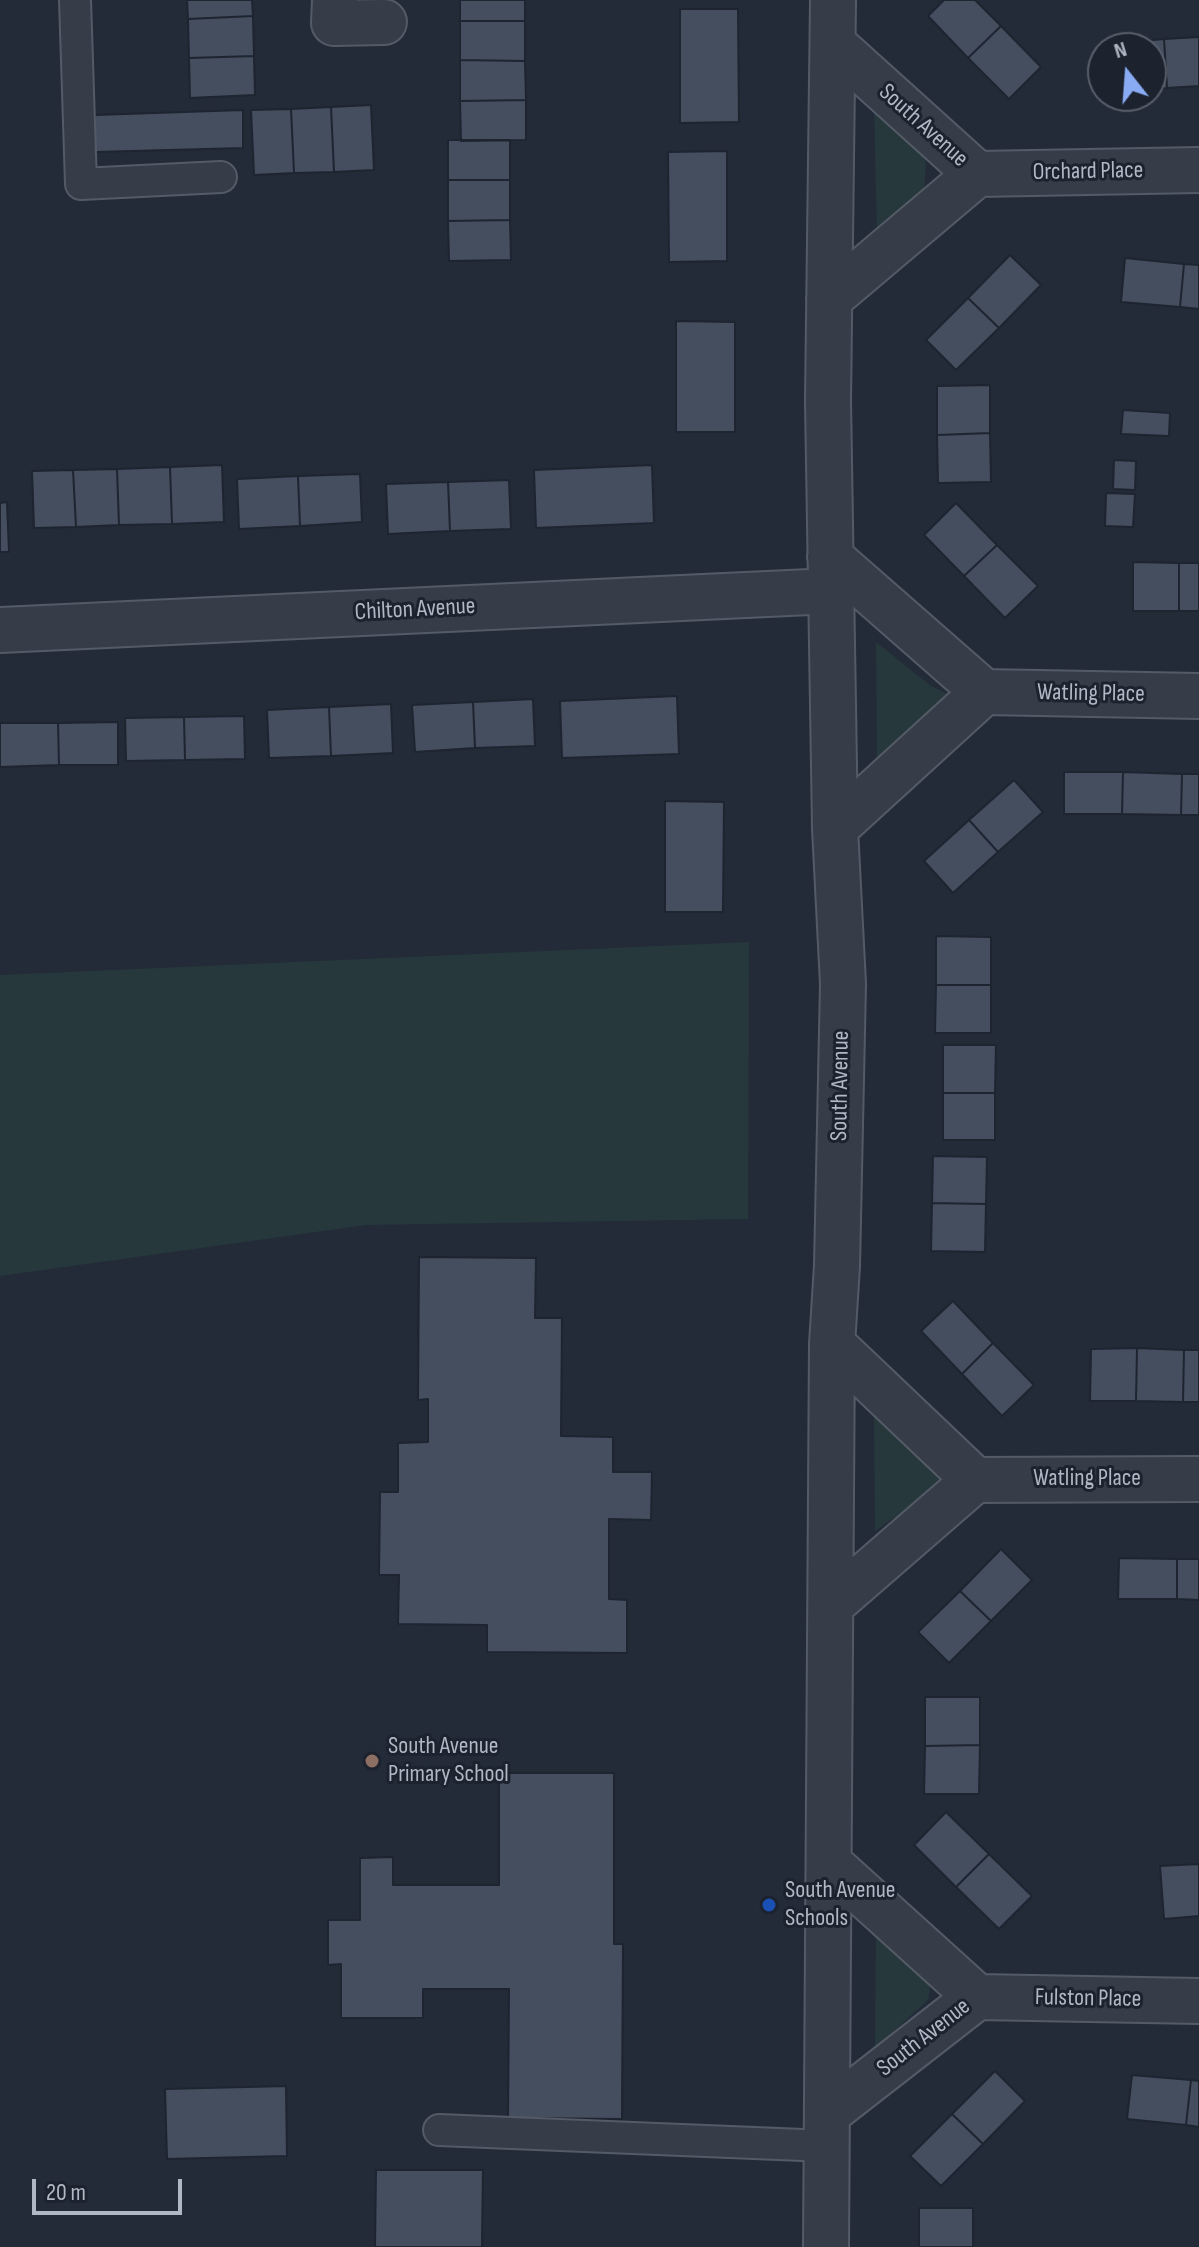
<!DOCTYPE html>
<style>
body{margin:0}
#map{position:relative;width:1199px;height:2247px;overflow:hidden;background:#232b39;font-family:"Sofia Sans Condensed",sans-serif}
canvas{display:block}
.north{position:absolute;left:1087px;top:32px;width:80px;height:80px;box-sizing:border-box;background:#1c222e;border:2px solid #585e6a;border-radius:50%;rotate:343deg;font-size:22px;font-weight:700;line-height:32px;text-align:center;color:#b1b8c5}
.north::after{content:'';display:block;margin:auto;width:28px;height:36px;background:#89abf3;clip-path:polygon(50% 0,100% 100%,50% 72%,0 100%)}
.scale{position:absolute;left:32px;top:2179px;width:150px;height:36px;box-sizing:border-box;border:4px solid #b1b8c5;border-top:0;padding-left:10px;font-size:24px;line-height:28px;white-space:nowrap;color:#b1b8c5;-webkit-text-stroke:6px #1c222e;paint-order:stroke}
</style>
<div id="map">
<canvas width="1199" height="2247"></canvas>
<div class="north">N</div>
<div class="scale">20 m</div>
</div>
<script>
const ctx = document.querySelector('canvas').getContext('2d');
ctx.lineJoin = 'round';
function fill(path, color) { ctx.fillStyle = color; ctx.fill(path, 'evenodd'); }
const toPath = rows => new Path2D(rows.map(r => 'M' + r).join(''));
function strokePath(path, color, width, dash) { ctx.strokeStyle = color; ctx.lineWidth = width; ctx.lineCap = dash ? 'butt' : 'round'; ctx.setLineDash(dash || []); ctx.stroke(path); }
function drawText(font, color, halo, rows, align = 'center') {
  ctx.font = font + ' "Sofia Sans Condensed",sans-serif'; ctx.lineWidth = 6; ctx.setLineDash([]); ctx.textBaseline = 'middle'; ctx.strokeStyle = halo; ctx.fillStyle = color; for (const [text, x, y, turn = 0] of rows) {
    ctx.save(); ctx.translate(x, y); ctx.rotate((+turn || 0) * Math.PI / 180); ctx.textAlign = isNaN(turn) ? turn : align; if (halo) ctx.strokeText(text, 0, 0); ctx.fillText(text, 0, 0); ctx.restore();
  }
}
const green = toPath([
 [874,101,916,138,926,163,924,191,877,238],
 [876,642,931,686,956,698,932,712,877,758],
 [749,942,748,1219,366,1225,0,1276,0,975],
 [874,1412,943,1476,933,1491,875,1531],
 [876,1930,929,1984,930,1991,928,2000,875,2048]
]);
const building = toPath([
 [187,0,252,0,253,16,188,19,187,0],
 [460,0,525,0,525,21,460,21,460,0],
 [944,0,975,0,1001,26,968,58,928,16,944,0],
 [680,9,738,9,739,122,680,123,680,9],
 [253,16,254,56,189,58,188,19,253,16],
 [460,21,525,21,525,61,460,60,460,21],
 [1001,26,1041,67,1009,99,968,58,1001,26],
 [1199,37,1199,86,1167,88,1164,39,1199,37],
 [1164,39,1167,88,1151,89,1151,48,1118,48,1118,43,1164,39],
 [254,56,255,95,190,98,189,58,254,56],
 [460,60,525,61,526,100,460,101,460,60],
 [526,100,526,140,461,141,460,101,526,100],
 [371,105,374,170,334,172,331,107,371,105],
 [331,107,334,172,294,173,291,109,331,107],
 [291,109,294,173,254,175,251,110,291,109],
 [243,110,243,148,95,152,95,115,243,110],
 [448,140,510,140,510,180,448,180,448,140],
 [727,151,727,261,669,262,668,152,727,151],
 [448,180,510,180,510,220,448,221,448,180],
 [510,220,511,260,449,261,448,221,510,220],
 [1010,255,1041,285,999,328,968,298,1010,255],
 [1125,258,1184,264,1180,307,1121,302,1125,258],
 [1184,264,1199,265,1199,309,1180,307,1184,264],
 [968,298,999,328,956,370,926,340,968,298],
 [676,321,735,322,735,432,676,432,676,321],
 [990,385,990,433,937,435,937,386,990,385],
 [1123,410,1170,413,1169,436,1121,434,1123,410],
 [990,433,991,482,938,483,937,435,990,433],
 [1114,460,1136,461,1135,490,1113,489,1114,460],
 [222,465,224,522,172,524,170,467,222,465],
 [652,465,654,523,536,528,534,470,652,465],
 [170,467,172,524,119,525,117,469,170,467],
 [117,469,119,525,76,527,73,470,117,469],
 [73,470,76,527,34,528,32,471,73,470],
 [360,474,362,522,300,526,298,476,360,474],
 [298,476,300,526,239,529,237,479,298,476],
 [509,480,511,529,450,531,448,482,509,480],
 [448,482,450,531,388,534,386,484,448,482],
 [1106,493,1135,494,1133,527,1105,526,1106,493],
 [7,502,9,552,0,552,0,503,7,502],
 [956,503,997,545,964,576,924,535,956,503],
 [997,545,1038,586,1005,618,964,576,997,545],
 [1133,562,1179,563,1179,611,1133,611,1133,562],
 [1179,563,1199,563,1199,611,1179,611,1179,563],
 [677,696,679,754,562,758,560,701,677,696],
 [533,699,535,746,475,748,473,702,533,699],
 [473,702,475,748,415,752,412,705,473,702],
 [391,704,393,753,331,756,329,707,391,704],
 [329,707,331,756,269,758,267,710,329,707],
 [244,716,245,759,185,760,184,717,244,716],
 [184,717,185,760,126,761,125,718,184,717],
 [118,722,118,765,59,765,58,723,118,722],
 [0,723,58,723,59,765,0,767,0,723],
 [1064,772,1123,772,1122,814,1064,814,1064,772],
 [1123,772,1182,774,1181,815,1122,814,1123,772],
 [1182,774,1199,774,1199,815,1181,815,1182,774],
 [1014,780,1043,812,998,852,969,820,1014,780],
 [665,801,724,802,723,912,665,912,665,801],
 [969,820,998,852,953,893,924,861,969,820],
 [936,936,991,937,991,985,936,985,936,936],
 [936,985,991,985,991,1033,935,1033,936,985],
 [943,1045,996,1045,995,1093,943,1093,943,1045],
 [943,1093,995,1093,995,1140,943,1140,943,1093],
 [933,1156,987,1157,986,1204,932,1203,933,1156],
 [932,1203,986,1204,985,1252,931,1251,932,1203],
 [419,1257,536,1258,535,1318,562,1318,561,1436,613,1437,613,1472,652,1472,651,1520,609,1519,609,1599,627,1600,627,1653,487,1652,487,1625,398,1624,399,1575,379,1575,380,1492,398,1492,398,1443,428,1442,428,1399,418,1400,419,1257],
 [953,1301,993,1343,962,1374,921,1331,953,1301],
 [993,1343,1034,1385,1002,1416,962,1374,993,1343],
 [1137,1348,1136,1401,1090,1401,1091,1349,1137,1348],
 [1137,1348,1184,1350,1183,1402,1136,1401,1137,1348],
 [1184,1350,1199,1350,1199,1402,1183,1402,1184,1350],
 [1001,1549,1032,1580,991,1621,960,1591,1001,1549],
 [1119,1558,1177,1559,1177,1599,1118,1599,1119,1558],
 [1177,1559,1199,1559,1199,1600,1177,1599,1177,1559],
 [960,1591,991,1621,949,1663,918,1632,960,1591],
 [925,1697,980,1697,980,1745,925,1746,925,1697],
 [980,1745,979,1794,924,1794,925,1746,980,1745],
 [499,1773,614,1773,614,1944,623,1944,622,2119,508,2118,509,1989,423,1989,423,2018,341,2018,341,1964,328,1965,328,1920,360,1920,360,1858,393,1857,393,1885,499,1885,499,1773],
 [946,1812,989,1854,956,1887,914,1845,946,1812],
 [989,1854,1032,1896,999,1929,956,1887,989,1854],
 [1199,1864,1199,1916,1164,1919,1160,1866,1199,1864],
 [995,2071,1025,2101,983,2144,952,2114,995,2071],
 [1132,2075,1191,2080,1186,2125,1127,2119,1132,2075],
 [1191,2080,1199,2081,1199,2127,1186,2125,1191,2080],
 [286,2086,287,2156,167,2159,165,2089,286,2086],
 [952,2114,983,2144,941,2186,910,2156,952,2114],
 [376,2170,483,2170,482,2247,375,2247,376,2170],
 [919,2208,973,2208,973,2247,919,2247,919,2208]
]);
const lane = toPath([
 [75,0,81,184,221,177],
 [439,2130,827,2146]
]);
const street = toPath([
 [335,0,334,23,384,22],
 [977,174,1199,170],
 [829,299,977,174,833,44],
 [830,557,984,692],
 [0,630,831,591],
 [984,692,1199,696],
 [835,828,984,692],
 [975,1480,1199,1479],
 [831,1605,975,1480,832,1344],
 [977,1997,1199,2001],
 [828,2113,977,1997,829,1863],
 [826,2247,832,1344,837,1266,843,984,835,828,828,401,833,0]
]);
const markers = [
 [372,1761,8,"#8d6e63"],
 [769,1905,8,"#1a4fb4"]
];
const streetNames = [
 ["South Avenue",923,126,42],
 ["Orchard Place",1088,172,-1],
 ["Chilton Avenue",415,610,-3],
 ["Watling Place",1091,694,1],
 ["South Avenue",841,1086,-89],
 ["Watling Place",1087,1479],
 ["Fulston Place",1088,1999,1],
 ["South Avenue",924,2038,-38]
];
const poiNames = [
 ["South Avenue",388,1747],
 ["Primary School",388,1775],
 ["South Avenue",785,1891],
 ["Schools",785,1919]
];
fill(green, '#26383b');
fill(building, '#444e5e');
strokePath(building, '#1e2430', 2);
strokePath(lane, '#545b67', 34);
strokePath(street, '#545b67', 48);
strokePath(lane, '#363d49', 30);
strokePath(street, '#363d49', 44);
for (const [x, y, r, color] of markers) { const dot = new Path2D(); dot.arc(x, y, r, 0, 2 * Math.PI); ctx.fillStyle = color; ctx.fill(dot); strokePath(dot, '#1c222e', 3); }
drawText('24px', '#b1b8c5', '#1c222e', streetNames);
drawText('24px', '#b1b8c5', '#1c222e', poiNames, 'left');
</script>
